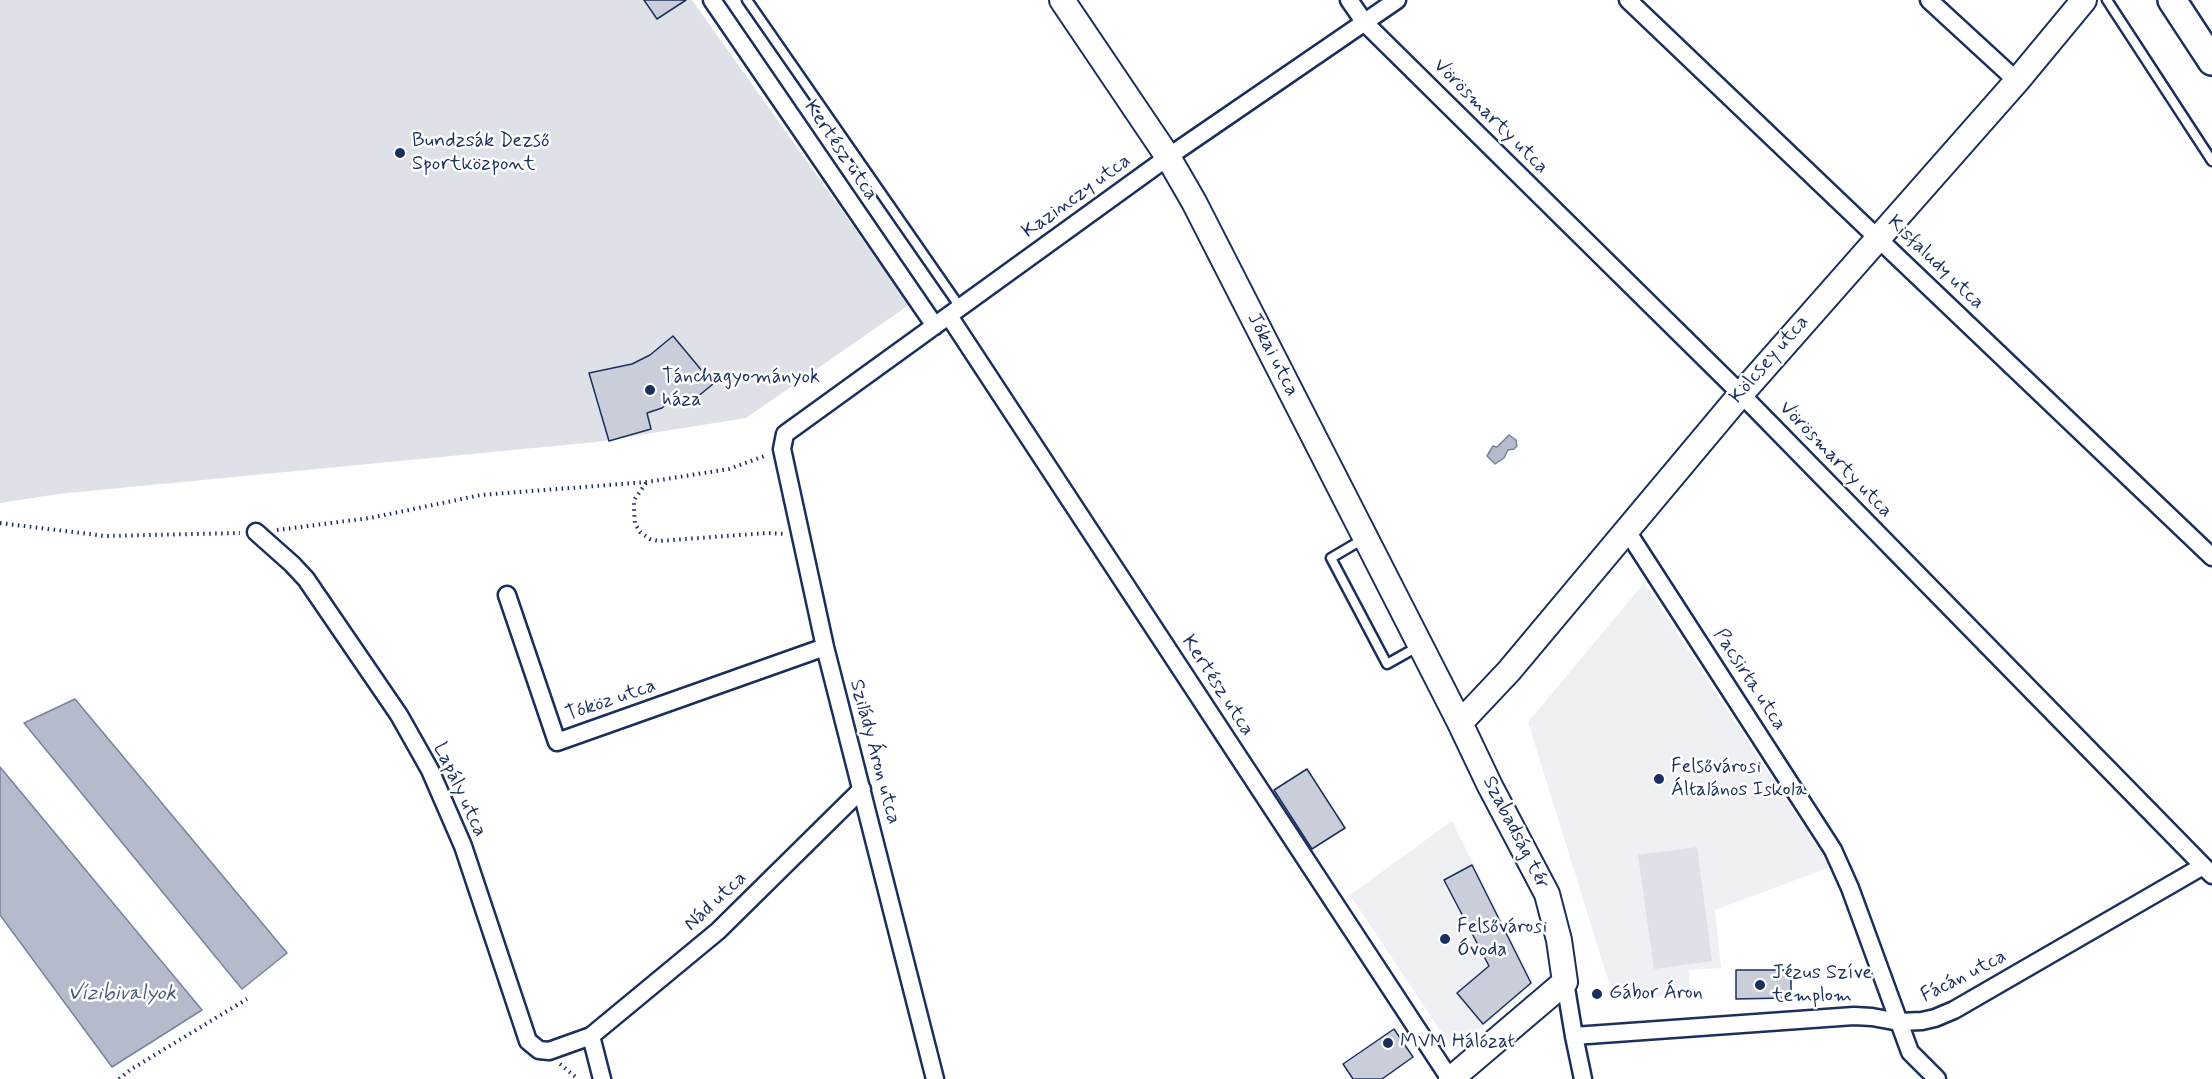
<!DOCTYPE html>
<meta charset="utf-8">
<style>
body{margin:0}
canvas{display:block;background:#fff}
</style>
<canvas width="2212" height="1079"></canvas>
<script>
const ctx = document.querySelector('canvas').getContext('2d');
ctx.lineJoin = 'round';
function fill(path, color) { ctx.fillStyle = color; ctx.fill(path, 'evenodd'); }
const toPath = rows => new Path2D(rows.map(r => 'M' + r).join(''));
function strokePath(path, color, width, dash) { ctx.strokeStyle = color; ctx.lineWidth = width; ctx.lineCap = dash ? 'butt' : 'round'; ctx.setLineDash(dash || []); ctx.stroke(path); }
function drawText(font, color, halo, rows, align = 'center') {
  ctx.font = font + ' Mynerve,sans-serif'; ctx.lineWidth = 5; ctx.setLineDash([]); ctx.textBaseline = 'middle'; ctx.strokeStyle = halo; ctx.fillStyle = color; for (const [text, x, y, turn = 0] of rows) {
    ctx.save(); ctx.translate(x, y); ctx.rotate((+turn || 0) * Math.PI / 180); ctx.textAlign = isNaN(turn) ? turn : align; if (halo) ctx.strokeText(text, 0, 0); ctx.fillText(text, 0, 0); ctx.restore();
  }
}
const built = toPath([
 [1644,583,1830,867,1715,910,1721,968,1689,970,1690,995,1614,999,1528,722],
 [1452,821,1533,983,1454,1051,1350,895]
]);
const green = toPath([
 [0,0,692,0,909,305,746,418,596,442,58,494,0,503],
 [1697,847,1712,961,1654,969,1638,855]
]);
const water = toPath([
 [1509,435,1516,440,1517,446,1514,449,1508,450,1504,458,1495,464,1487,456,1493,446,1497,447,1509,435],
 [75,699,287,953,242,989,24,723,75,699],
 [0,767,202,1010,112,1067,0,915,0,767]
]);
const building = toPath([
 [644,0,686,0,657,19,644,0],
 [673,336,713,384,685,407,676,397,662,408,647,413,651,429,609,441,589,373,632,364,650,355,673,336],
 [1307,769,1345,828,1312,849,1274,790,1307,769],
 [1472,865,1531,983,1483,1024,1457,993,1489,966,1444,880,1472,865],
 [1736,970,1784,970,1791,979,1791,990,1784,998,1736,999,1736,970],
 [1394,1029,1413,1057,1382,1079,1353,1079,1343,1064,1394,1029]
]);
const path = toPath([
 [646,483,634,500,634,511,635,524,640,532,650,539,659,541,767,533,785,534],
 [0,523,105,536,240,533],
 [277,530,370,518,481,495,647,482,729,469,767,455],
 [560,1064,578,1079],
 [119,1079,130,1070,247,999]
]);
const lane = toPath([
 [747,0,960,307],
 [2107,0,2212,161],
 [1365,538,1331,558,1387,664,1419,646]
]);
const street = toPath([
 [712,0,935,326],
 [1349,0,1365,23,1741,394,2212,875],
 [1628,0,2212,557],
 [1929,0,2017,81],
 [949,316,1450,1079],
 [1627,531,1833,850,1850,888,1910,1052,1937,1079],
 [256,532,292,564,306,579,399,715,430,770,463,846,528,1041,539,1050,549,1051,591,1036,718,931,862,789],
 [507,595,557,742,825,647],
 [1565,982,1574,1036,1583,1079],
 [591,1036,602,1079],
 [1574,1036,1854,1016,1872,1017,1899,1022,1922,1021,1935,1018,1954,1010,2203,866],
 [935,1079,825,647,782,449,785,434,1168,157,1397,0]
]);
const secondary = toPath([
 [1062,0,1168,157,1194,202,1460,723,1490,786,1547,894,1559,940,1565,982,1451,1079],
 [1460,723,1509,671,1741,394,2017,81,2084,0]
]);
const primary = toPath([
 [2172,0,2212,61]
]);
const markers = [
 [400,153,6,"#1b2f5e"],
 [650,390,6,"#1b2f5e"],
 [1659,779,6,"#1b2f5e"],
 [1445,939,6,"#1b2f5e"],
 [1760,985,6,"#1b2f5e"],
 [1597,994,6,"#1b2f5e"],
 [1388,1043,6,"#1b2f5e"]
];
const streetNames = [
 ["Vörösmarty utca",1490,117,45],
 ["Kertész utca",840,151,56],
 ["Kazinczy utca",1077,197,-36],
 ["Kisfaludy utca",1935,263,44],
 ["Jókai utca",1272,355,63],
 ["Kölcsey utca",1770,360,-49],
 ["Vörösmarty utca",1835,460,46],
 ["Pacsirta utca",1749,680,57],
 ["Kertész utca",1217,686,57],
 ["Tóköz utca",611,701,-19],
 ["Szilády Áron utca",874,752,75],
 ["Lapály utca",459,790,65],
 ["Szabadság tér",1515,833,63],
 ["Nád utca",716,902,-43],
 ["Fácán utca",1964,977,-27]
];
const poiNames = [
 ["Bundzsák Dezső",412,142],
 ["Sportközpont",412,165],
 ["Tánchagyományok",662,378],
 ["háza",662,401],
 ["Felsővárosi",1671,768],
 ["Általános Iskola",1671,791],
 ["Felsővárosi",1457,928],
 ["Óvoda",1457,951],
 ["Jézus Szíve",1772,974],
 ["templom",1772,997],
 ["Gábor Áron",1609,994],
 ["MVM Hálózat",1400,1043]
];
const waterNames = [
 ["Vízibivalyok",122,995]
];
fill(built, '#eff0f4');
fill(green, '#dee1e7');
fill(water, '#b5bbca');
strokePath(water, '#77839f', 1.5);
fill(building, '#caceda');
strokePath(building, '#1b2f5e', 1.5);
strokePath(lane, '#1b2f5e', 13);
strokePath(street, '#1b2f5e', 21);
strokePath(secondary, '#1b2f5e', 28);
strokePath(primary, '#1b2f5e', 32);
strokePath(path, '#1b2f5e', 4, [1.5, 4.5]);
strokePath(lane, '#fff', 8);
strokePath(street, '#fff', 16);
strokePath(secondary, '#fff', 24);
strokePath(primary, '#fff', 27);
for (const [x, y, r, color] of markers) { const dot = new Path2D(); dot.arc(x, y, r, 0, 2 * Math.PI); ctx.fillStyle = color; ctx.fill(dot); strokePath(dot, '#fff', 2); }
drawText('20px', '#1b2f5e', '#fff', streetNames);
drawText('20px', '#1b2f5e', '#fff', poiNames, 'left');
drawText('italic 21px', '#49597e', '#fff', waterNames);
</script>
